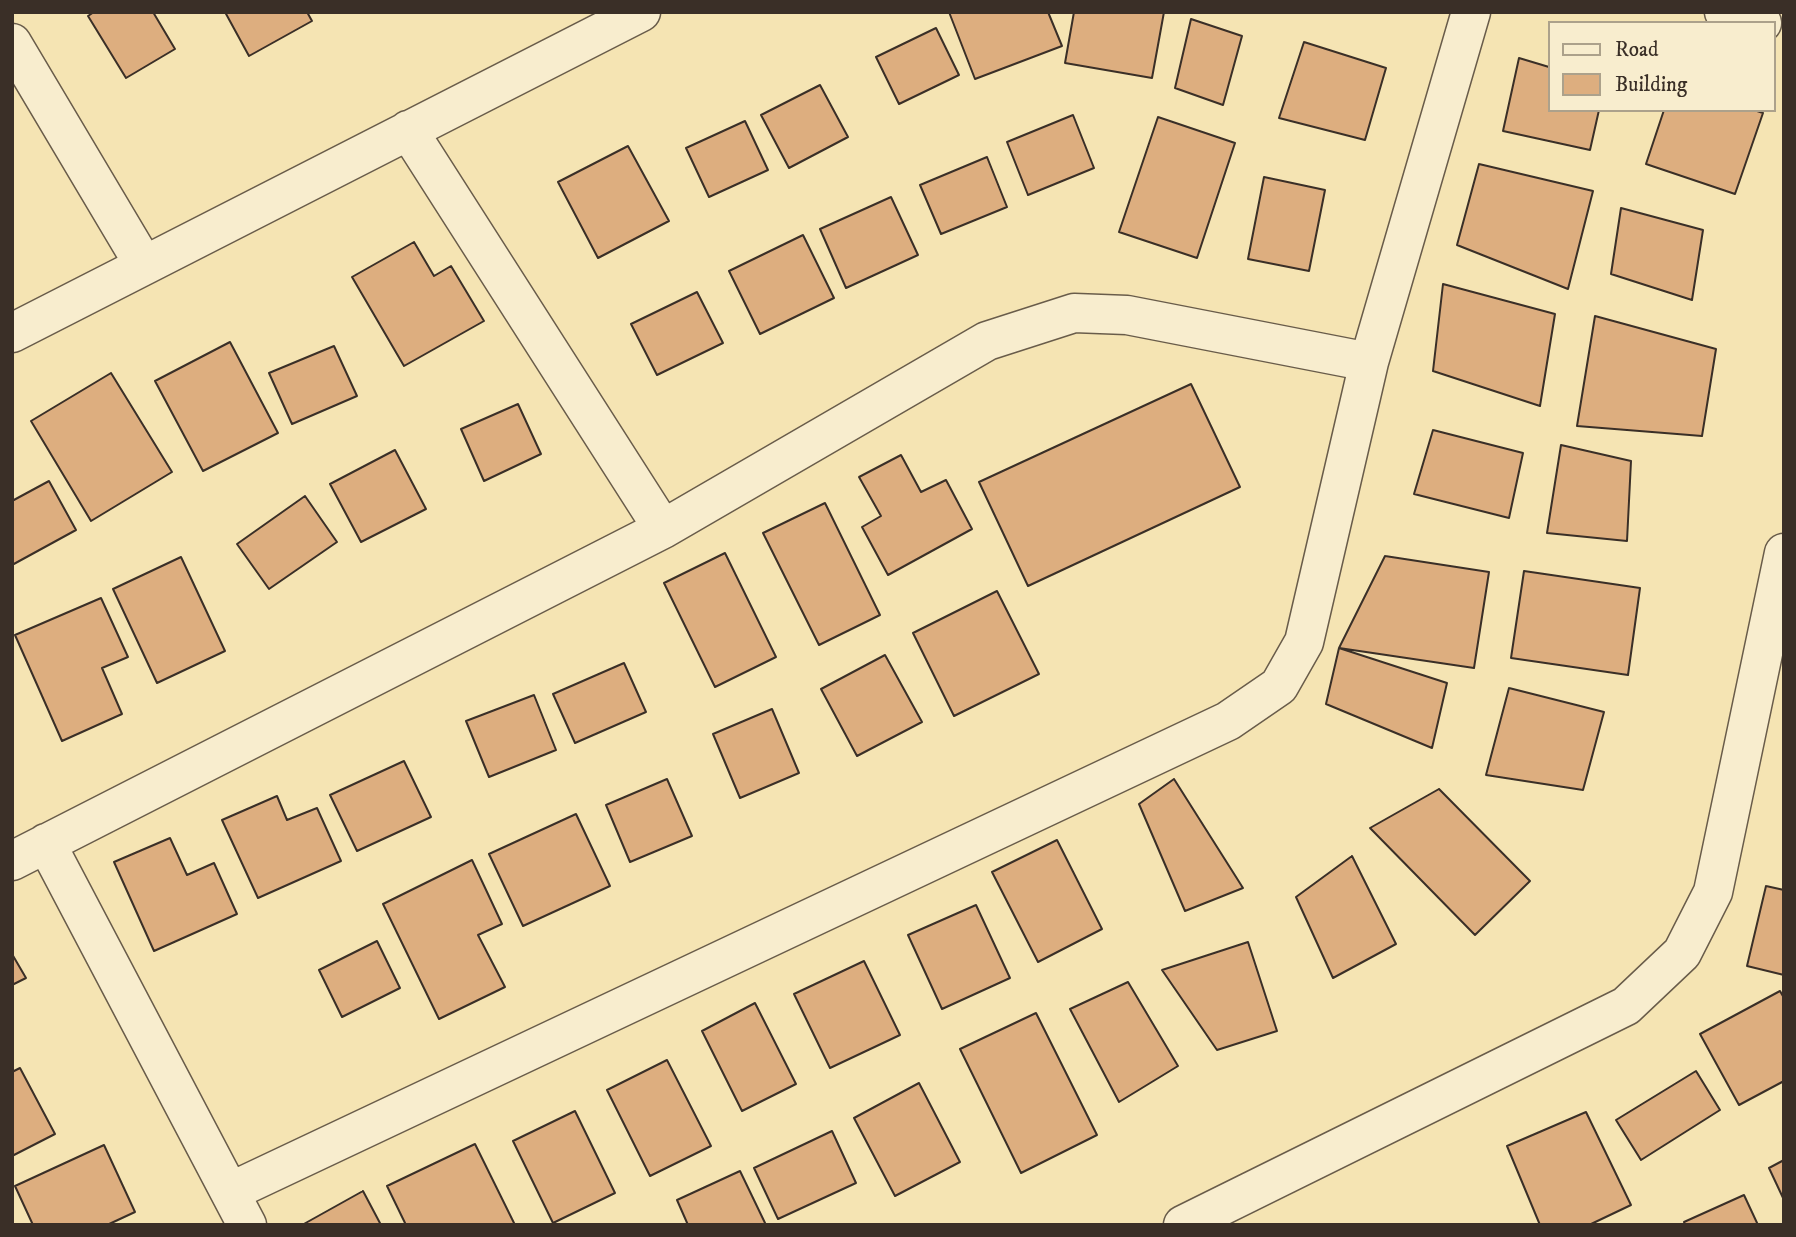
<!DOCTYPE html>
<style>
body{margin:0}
#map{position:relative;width:1796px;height:1237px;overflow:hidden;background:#f5e4b3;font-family:"IM FELL DW Pica",serif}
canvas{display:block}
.frame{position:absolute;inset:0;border:14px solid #3a2f27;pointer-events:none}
.legend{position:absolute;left:1548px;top:21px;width:228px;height:91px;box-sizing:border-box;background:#f8edce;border:2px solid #aca18b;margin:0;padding:9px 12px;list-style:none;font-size:21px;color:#3a2f27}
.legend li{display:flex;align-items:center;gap:14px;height:35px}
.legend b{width:35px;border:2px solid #aca18b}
</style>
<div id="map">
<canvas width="1796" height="1237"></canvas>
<div class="frame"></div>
<ul class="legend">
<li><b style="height:9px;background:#f8edce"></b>Road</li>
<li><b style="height:19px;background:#ddae7f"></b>Building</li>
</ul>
</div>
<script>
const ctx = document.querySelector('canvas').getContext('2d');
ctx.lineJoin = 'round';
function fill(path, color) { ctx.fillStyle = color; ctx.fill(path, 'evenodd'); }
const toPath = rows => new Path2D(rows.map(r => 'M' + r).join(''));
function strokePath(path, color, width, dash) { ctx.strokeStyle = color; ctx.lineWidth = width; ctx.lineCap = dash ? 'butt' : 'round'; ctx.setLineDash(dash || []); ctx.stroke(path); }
const building = toPath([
 [94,12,153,12,175,49,126,78,88,16,94,12],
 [225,12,307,12,312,21,249,56,225,12],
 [949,12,1048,12,1062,46,975,79,949,12],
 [1074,12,1164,12,1152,78,1065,63,1074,12],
 [1191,19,1242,36,1223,105,1175,88,1191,19],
 [936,28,959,75,899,104,876,57,936,28],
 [1304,42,1386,68,1365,140,1279,118,1304,42],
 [1519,58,1549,67,1549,110,1599,110,1590,150,1503,131,1519,58],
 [820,85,848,137,789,168,761,115,820,85],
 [1664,110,1754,110,1763,113,1735,194,1646,164,1664,110],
 [1073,115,1094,168,1028,195,1007,142,1073,115],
 [1158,117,1235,143,1197,258,1119,232,1158,117],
 [745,121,768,170,709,197,686,148,745,121],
 [628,146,669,221,598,258,558,182,628,146],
 [987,157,1007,207,941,234,920,185,987,157],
 [1479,164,1593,191,1568,289,1457,245,1479,164],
 [1264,177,1325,190,1309,271,1248,259,1264,177],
 [891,197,918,255,846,288,820,229,891,197],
 [1621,208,1703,230,1692,300,1611,274,1621,208],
 [803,235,834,298,760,334,729,271,803,235],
 [414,242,434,276,451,266,484,321,404,366,352,277,414,242],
 [1443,284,1555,314,1540,406,1433,371,1443,284],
 [697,292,723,343,657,375,631,324,697,292],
 [1595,316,1716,349,1702,436,1577,426,1595,316],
 [230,342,278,433,203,471,155,381,230,342],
 [334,346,357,396,292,424,269,373,334,346],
 [111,373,172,472,91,521,31,421,111,373],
 [1191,384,1240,487,1028,586,979,482,1191,384],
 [518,404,541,454,484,481,461,429,518,404],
 [1433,430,1523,453,1509,518,1414,494,1433,430],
 [1561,445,1631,461,1627,541,1547,533,1561,445],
 [395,450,426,509,361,542,330,484,395,450],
 [901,455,921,492,946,480,972,529,888,575,862,527,881,516,859,477,901,455],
 [49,481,76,530,12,565,12,501,49,481],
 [305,496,337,542,269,589,237,544,305,496],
 [825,503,880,615,819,645,763,533,825,503],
 [725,553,776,657,715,687,664,583,725,553],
 [1385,556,1489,572,1474,668,1339,648,1385,556],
 [181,557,225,651,157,683,113,589,181,557],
 [1524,571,1640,588,1628,675,1511,658,1524,571],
 [997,591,1039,674,954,716,913,633,997,591],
 [101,598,128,657,102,668,122,714,62,741,15,635,101,598],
 [1339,648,1447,683,1432,748,1326,704,1339,648],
 [885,655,922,722,857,756,821,689,885,655],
 [624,663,646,712,575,743,553,694,624,663],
 [1509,688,1604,712,1583,790,1486,775,1509,688],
 [534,695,556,750,489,777,466,721,534,695],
 [772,709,799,773,740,798,713,734,772,709],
 [404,761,431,817,357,851,330,795,404,761],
 [667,779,692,836,630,862,606,805,667,779],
 [1174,779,1243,888,1185,911,1139,804,1174,779],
 [1439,789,1530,881,1475,935,1370,828,1439,789],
 [277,796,287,820,317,808,341,861,258,898,222,820,277,796],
 [576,814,610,886,523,926,489,854,576,814],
 [170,838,187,875,214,863,237,914,154,951,114,862,170,838],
 [1057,840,1102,929,1038,962,992,872,1057,840],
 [1352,856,1396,944,1333,978,1296,897,1352,856],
 [472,860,502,924,478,935,505,987,439,1019,383,904,472,860],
 [1766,886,1784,890,1784,975,1747,966,1766,886],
 [976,905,1010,978,942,1009,908,935,976,905],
 [377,941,400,988,342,1017,319,970,377,941],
 [1248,942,1277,1031,1217,1050,1162,970,1248,942],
 [12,954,26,978,12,985,12,954],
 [864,961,900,1035,830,1068,794,994,864,961],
 [1128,982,1178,1066,1119,1102,1070,1009,1128,982],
 [1780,991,1784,998,1784,1081,1739,1105,1700,1034,1780,991],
 [755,1003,796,1084,742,1111,702,1031,755,1003],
 [1036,1013,1097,1135,1021,1173,960,1049,1036,1013],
 [667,1060,711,1146,650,1176,607,1090,667,1060],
 [20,1068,55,1134,12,1156,12,1072,20,1068],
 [1696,1071,1720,1110,1641,1160,1616,1120,1696,1071],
 [919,1083,960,1162,895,1196,854,1118,919,1083],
 [575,1111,615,1193,553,1223,513,1141,575,1111],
 [1586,1112,1631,1205,1589,1225,1540,1225,1507,1146,1586,1112],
 [832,1131,856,1183,778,1219,754,1168,832,1131],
 [475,1144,515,1225,406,1225,387,1186,475,1144],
 [104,1145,135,1212,107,1225,33,1225,15,1186,104,1145],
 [1784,1160,1784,1200,1769,1168,1784,1160],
 [740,1171,766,1225,688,1225,677,1200,740,1171],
 [363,1191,381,1225,302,1225,363,1191],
 [1744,1195,1758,1225,1685,1225,1684,1222,1744,1195]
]);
const street = toPath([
 [1724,12,1762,23],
 [12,43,144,265],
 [408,130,663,529],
 [12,333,641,12],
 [46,843,247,1225],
 [12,861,663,529,987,341,1074,313,1127,315,1369,362],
 [230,1192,1228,721,1279,686,1304,642,1369,362,1471,12],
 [1183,1225,1626,1006,1682,953,1713,892,1784,553]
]);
fill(building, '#ddae7f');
strokePath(building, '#3a2f27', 2);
strokePath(street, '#695c4a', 41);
strokePath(street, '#f8edce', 38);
</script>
